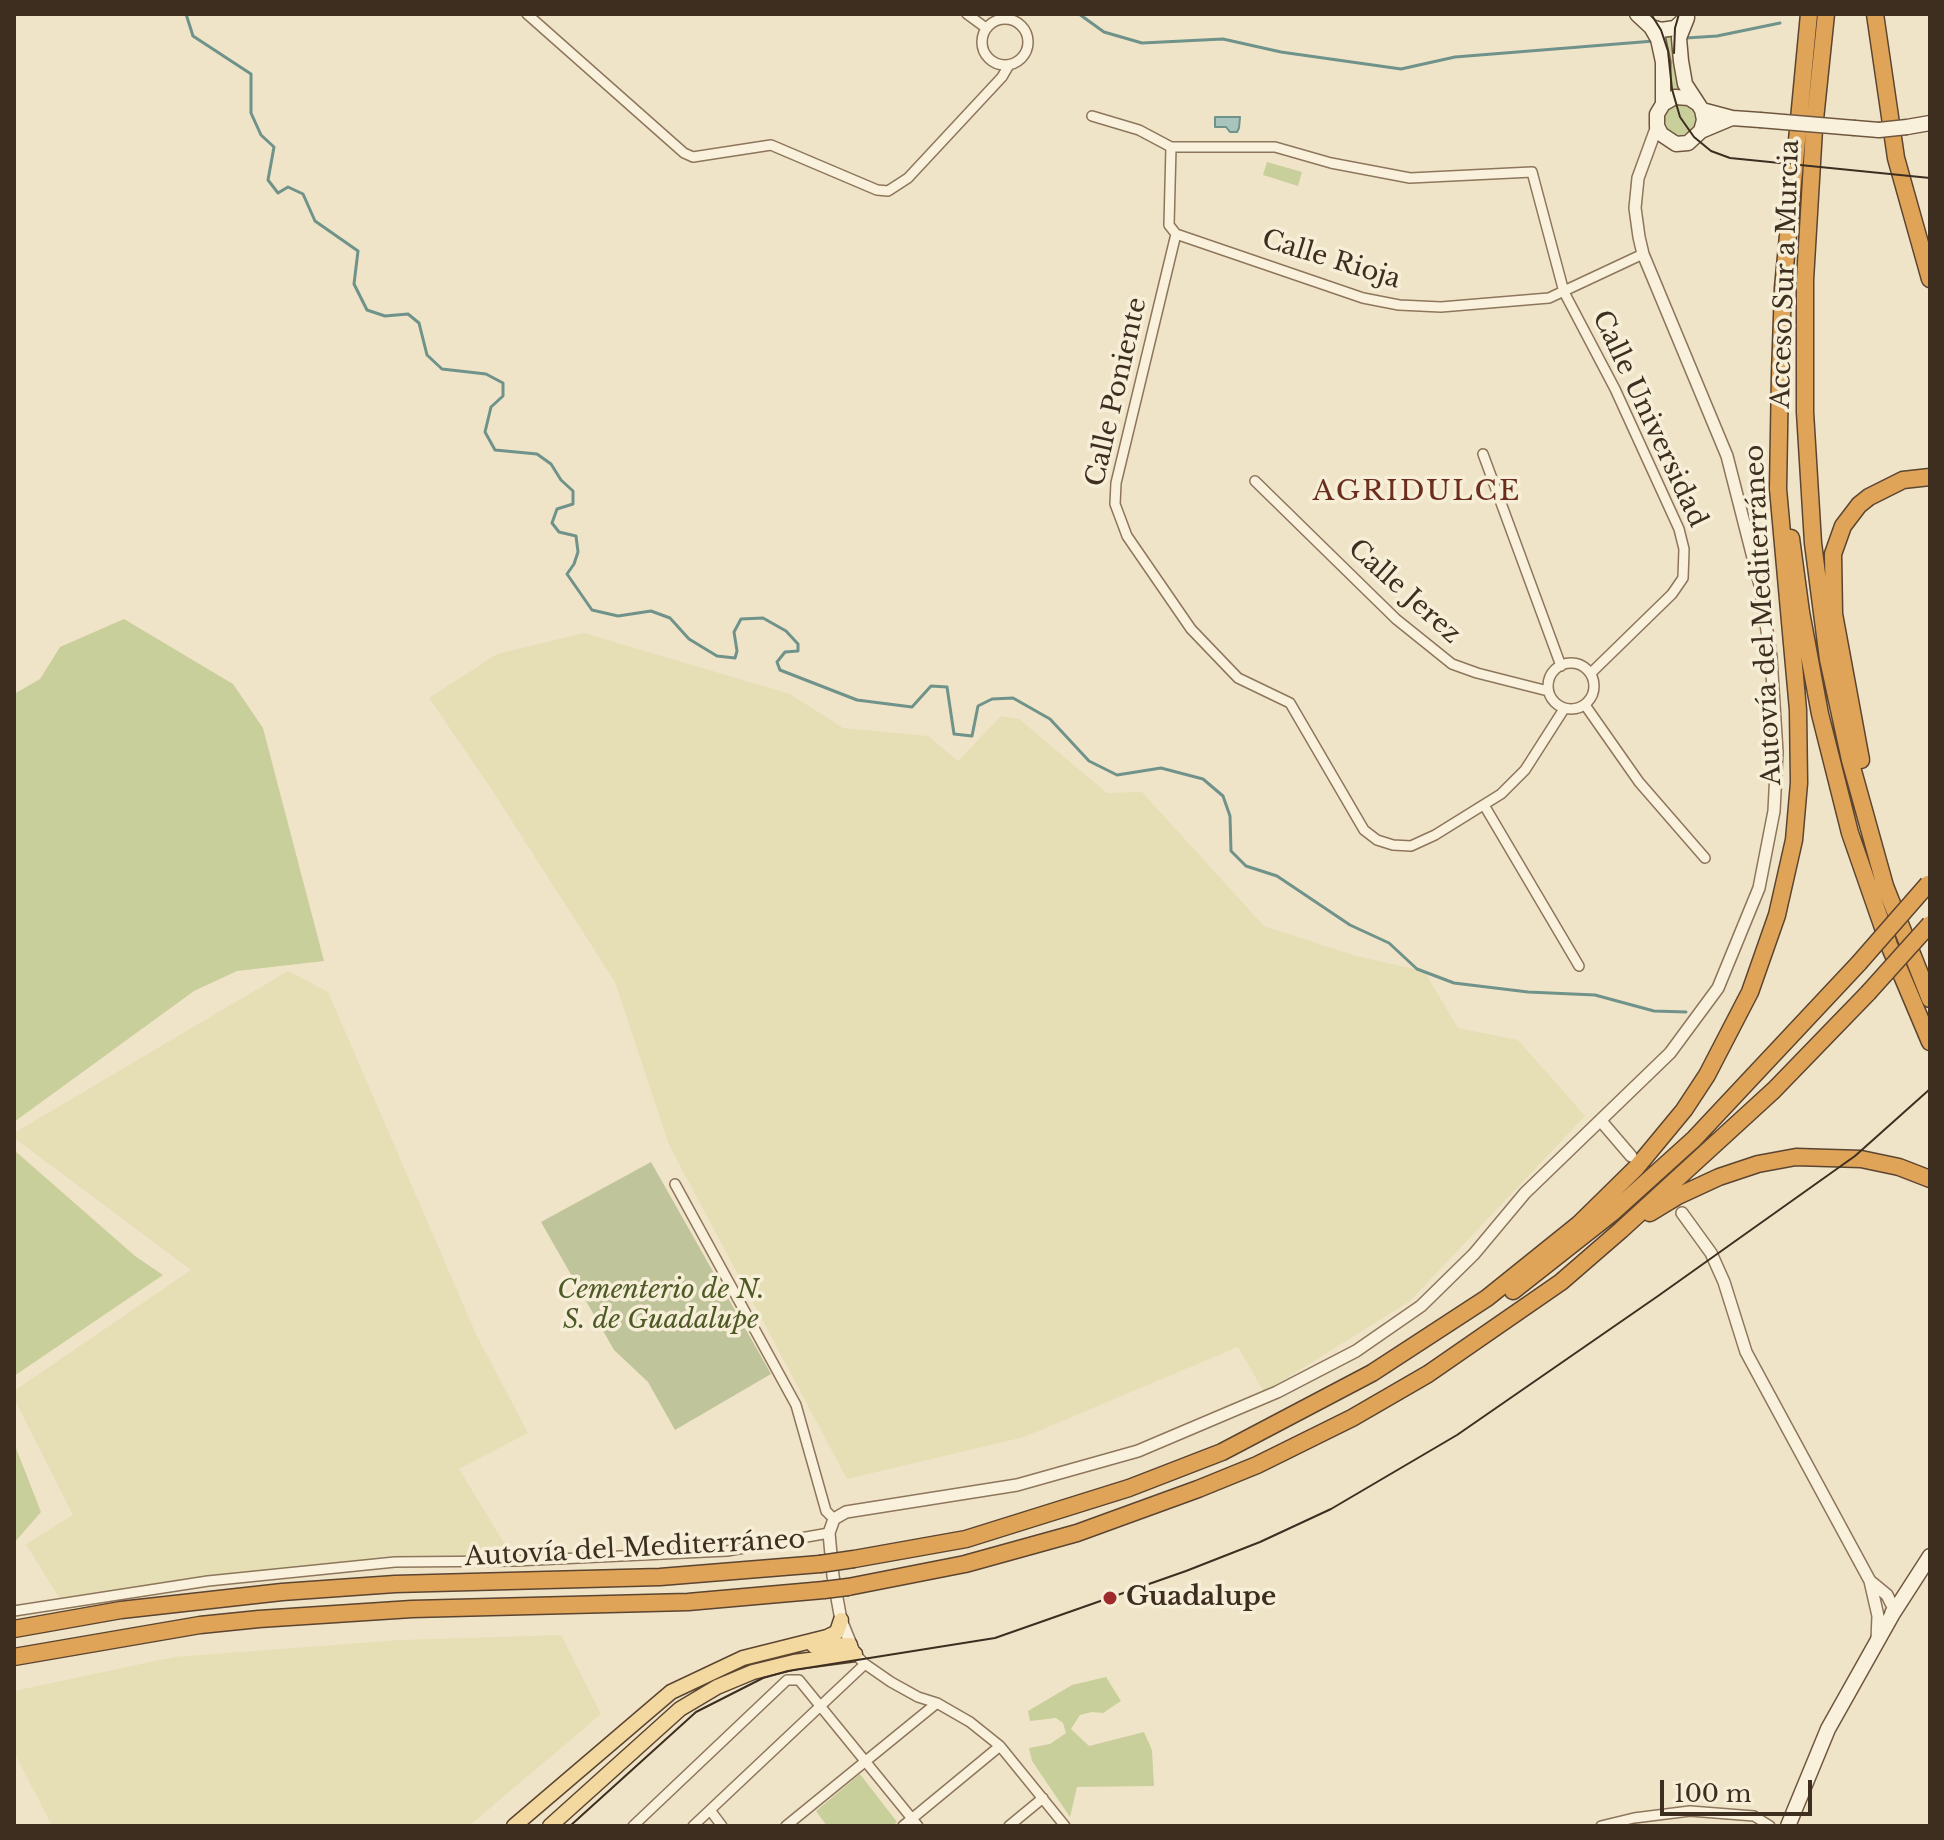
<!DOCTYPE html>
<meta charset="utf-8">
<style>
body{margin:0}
#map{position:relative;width:1944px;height:1840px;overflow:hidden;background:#f0e4c8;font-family:"Libre Baskerville",serif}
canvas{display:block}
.frame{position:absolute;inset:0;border:16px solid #3d2e20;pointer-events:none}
.scale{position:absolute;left:1660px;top:1780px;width:152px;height:36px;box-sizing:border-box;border:4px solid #3d2e20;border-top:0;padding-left:10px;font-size:24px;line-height:28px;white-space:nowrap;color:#3d2e20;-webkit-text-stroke:6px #f7eed8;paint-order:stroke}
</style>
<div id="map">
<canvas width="1944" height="1840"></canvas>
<div class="frame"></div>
<div class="scale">100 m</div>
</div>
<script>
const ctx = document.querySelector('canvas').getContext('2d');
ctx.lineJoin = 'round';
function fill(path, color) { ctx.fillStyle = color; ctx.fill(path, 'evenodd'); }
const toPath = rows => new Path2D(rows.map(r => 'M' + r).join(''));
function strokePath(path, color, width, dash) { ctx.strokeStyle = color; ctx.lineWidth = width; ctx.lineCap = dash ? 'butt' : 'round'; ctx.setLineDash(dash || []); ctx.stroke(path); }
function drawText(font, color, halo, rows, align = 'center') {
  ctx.font = font + ' "Libre Baskerville",serif'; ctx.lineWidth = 7; ctx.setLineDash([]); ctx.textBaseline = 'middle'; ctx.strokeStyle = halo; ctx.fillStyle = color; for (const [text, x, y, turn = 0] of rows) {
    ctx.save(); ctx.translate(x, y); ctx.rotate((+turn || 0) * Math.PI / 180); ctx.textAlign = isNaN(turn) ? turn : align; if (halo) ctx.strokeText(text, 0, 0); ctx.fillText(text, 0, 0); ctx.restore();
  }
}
const farmland = toPath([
 [584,633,790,694,843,728,928,736,958,761,1001,716,1019,719,1107,793,1142,792,1264,926,1356,956,1424,971,1458,1028,1518,1040,1585,1116,1410,1301,1264,1392,1238,1347,1024,1437,847,1479,669,1145,615,982,490,787,429,698,497,654],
 [288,971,328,992,476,1334,528,1433,459,1469,515,1561,395,1562,208,1581,63,1604,26,1544,73,1515,14,1398,14,1391,191,1270,14,1138,14,1133],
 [561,1635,601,1714,469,1826,52,1826,14,1752,14,1691,174,1657,400,1640]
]);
const green = toPath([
 [1677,31,1682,91,1669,93,1660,33],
 '1665 120a15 15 0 1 1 30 0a15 15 0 1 1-30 0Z',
 [1267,162,1302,172,1298,186,1263,175],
 [124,619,233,684,263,728,324,961,237,971,194,991,14,1122,14,694,40,679,60,647],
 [14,1150,135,1256,163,1275,14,1376],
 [14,1443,41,1512,14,1543],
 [1106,1677,1121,1701,1103,1713,1092,1712,1080,1715,1071,1729,1089,1746,1144,1732,1152,1750,1154,1786,1077,1787,1070,1817,1032,1761,1029,1748,1050,1744,1066,1733,1063,1723,1056,1718,1030,1721,1028,1711,1072,1685],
 [860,1774,897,1822,892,1826,827,1826,816,1811]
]);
const cemetery = toPath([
 [651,1162,771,1374,675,1430,648,1382,614,1350,541,1222]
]);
const water = toPath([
 [1240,117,1239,128,1237,132,1230,132,1226,127,1215,127,1215,117,1240,117]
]);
const stream = toPath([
 [186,14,193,36,251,74,251,113,261,135,274,147,268,180,278,193,288,187,303,194,315,221,358,251,354,284,367,310,385,316,408,314,419,323,427,355,442,369,486,374,503,383,503,396,491,407,485,432,495,450,537,454,551,464,561,480,573,491,573,504,557,509,552,523,559,532,576,536,578,552,574,564,567,574,592,610,618,616,651,611,670,618,689,639,717,656,735,658,737,651,734,632,741,619,763,618,786,631,798,644,798,651,785,652,777,662,780,670,857,700,912,707,931,686,947,687,954,734,972,736,978,706,992,699,1013,698,1050,719,1089,761,1117,775,1161,768,1203,779,1223,796,1230,816,1231,851,1246,866,1277,876,1350,925,1389,943,1417,969,1454,983,1528,992,1595,995,1654,1011,1686,1012],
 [1079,14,1104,32,1142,43,1223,39,1281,52,1401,69,1455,57,1654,41],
 [1686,38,1717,36,1780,23]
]);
const minor = toPath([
 [527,14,684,153,693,157,771,145,877,190,888,191,908,178,1002,77,1009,65],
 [967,14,986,28],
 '982 42a23 23 0 1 1 46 0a23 23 0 1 1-46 0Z',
 [1092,116,1139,130,1171,147,1275,147,1331,163,1410,178,1532,172,1564,292,1615,389,1679,529,1684,549,1683,578,1672,594,1591,673],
 [1171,147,1169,225,1176,234,1363,298,1399,305,1441,307,1549,298,1643,254],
 [1176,234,1116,483,1115,504,1127,536,1191,629,1238,678,1290,703,1364,830,1377,840,1393,845,1411,846,1435,835,1501,794,1525,770,1564,709],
 [1483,454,1561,666],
 [1255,481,1396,619,1452,664,1477,673,1548,691],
 '1548 686a23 23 0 1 1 46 0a23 23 0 1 1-46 0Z',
 [1585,705,1639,782,1705,858],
 [1484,805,1579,966],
 [675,1184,796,1405,826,1511,834,1519],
 [14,1611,208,1581,395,1562,515,1561,727,1551,829,1533],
 [855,1654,865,1664,891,1682,918,1697,937,1703,970,1722,1000,1746,1065,1826],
 [710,1810,722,1826],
 [633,1826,787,1680,799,1680,918,1826],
 [693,1826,865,1664],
 [786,1826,937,1703],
 [903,1826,1000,1746],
 [1009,1826,1043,1798],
 [1601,1826,1634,1818,1690,1811,1754,1816,1770,1826]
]);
const tertiary = toPath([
 [1601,1121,1631,1156],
 [1682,1213,1711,1253,1724,1282,1746,1352,1870,1581,1878,1616,1877,1639],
 [1870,1581,1887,1595,1893,1607,1894,1611,1891,1612],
 [854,1652,841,1620,833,1576,829,1533,834,1519,846,1512,1017,1485,1138,1451,1277,1392,1356,1351,1421,1306,1474,1254,1525,1193,1670,1053,1718,988,1759,888,1774,811,1777,752,1771,657,1760,585,1727,456,1643,254,1639,237,1635,208,1638,178,1657,126]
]);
const secondary = toPath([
 [1637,14,1651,27,1661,30,1675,28,1687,17],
 [1687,18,1679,38,1681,61,1685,84,1702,110,1704,120,1701,131],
 [1651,27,1658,39,1663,62,1663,104,1657,114,1657,126,1661,134,1676,144,1688,143,1701,131,1732,118],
 [1663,104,1675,97,1689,98,1698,104],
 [1702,110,1732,118,1760,120],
 [1907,127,1930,123],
 [1855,128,1879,130],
 [1788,1826,1828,1729,1892,1615,1930,1556]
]);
const primary = toPath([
 [814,1646,850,1645],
 [514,1826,671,1692,743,1658,827,1637,837,1632,841,1620],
 [550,1826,680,1709,717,1687,753,1672,794,1662,855,1654]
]);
const motorway = toPath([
 [1826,14,1814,129,1805,280,1805,412,1813,543,1828,659,1850,760,1885,886,1930,999],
 [1875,14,1896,158,1930,279],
 [1791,538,1801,612,1820,714,1850,833,1889,945,1930,1042],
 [1861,760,1834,614,1833,554,1843,526,1859,505,1869,497,1903,480,1930,477],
 [1650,1213,1678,1196,1719,1177,1758,1164,1796,1157,1861,1159,1899,1167,1930,1179],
 [1513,1291,1612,1213,1694,1139,1859,963],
 [854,1559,966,1539,1129,1488,1222,1452,1372,1373,1487,1298,1579,1224,1636,1168,1684,1110,1707,1075,1750,992,1777,915,1794,840,1799,783,1798,710,1778,489,1780,375,1783,288,1809,14],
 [848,1587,965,1564,1077,1533,1198,1489,1257,1465,1352,1418,1428,1374,1561,1282,1621,1230,1774,1090,1868,993],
 [14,1629,121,1610,282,1592,395,1584,660,1577,820,1564],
 [14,1657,200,1625,259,1619,412,1609,688,1602,824,1590]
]);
const tram = toPath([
 [1651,14,1661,30,1668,51,1672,89,1680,117,1694,137,1711,151,1730,158,1930,178],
 [1674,53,1675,28,1679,14],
 [570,1826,696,1712,763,1678,788,1671,995,1638,1186,1571,1260,1542,1331,1509,1457,1435,1658,1296,1855,1156,1930,1089]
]);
const secondaryBridge = toPath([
 [1760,120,1855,128],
 [1879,130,1907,127]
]);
const motorwayBridge = toPath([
 [1859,963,1928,884],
 [1868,993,1930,924],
 [820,1564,854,1559],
 [824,1590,848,1587]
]);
const markers = [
 [1110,1598,8,"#9e2a2b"]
];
const streetNames = [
 ["Calle Rioja",1331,260,17],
 ["Acceso Sur a Murcia",1786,274,-88],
 ["Calle Poniente",1117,392,-77],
 ["Calle Universidad",1649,419,65],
 ["Calle Jerez",1404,592,42],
 ["Autovía del Mediterráneo",1764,615,-93],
 ["Autovía del Mediterráneo",635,1549,-3]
];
const parkNames = [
 ["Cementerio de N.",661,1291],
 ["S. de Guadalupe",661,1321]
];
const poiNames = [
 ["Guadalupe",1126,1598]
];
const neighbourhoodNames = [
 ["AGRIDULCE",1417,492]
];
fill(farmland, '#e6deb5');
fill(green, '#c9cf9b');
fill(cemetery, '#bfc49a');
fill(water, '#a9c4bc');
strokePath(water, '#6f938a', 2);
strokePath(stream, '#6f938a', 3);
strokePath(minor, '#8d765c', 12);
strokePath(tertiary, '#8d765c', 14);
strokePath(secondary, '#6f573f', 17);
strokePath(primary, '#5b4430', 17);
strokePath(motorway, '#5b4430', 19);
strokePath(minor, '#faf1dc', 9);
strokePath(tertiary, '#faf1dc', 11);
strokePath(secondary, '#faf1dc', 14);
strokePath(primary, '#f3d9a0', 14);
strokePath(motorway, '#e0a458', 16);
strokePath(tram, '#3d2e20', 2);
strokePath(secondaryBridge, '#6f573f', 17, []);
strokePath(motorwayBridge, '#5b4430', 19, []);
strokePath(secondaryBridge, '#faf1dc', 14);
strokePath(motorwayBridge, '#e0a458', 16);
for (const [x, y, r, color] of markers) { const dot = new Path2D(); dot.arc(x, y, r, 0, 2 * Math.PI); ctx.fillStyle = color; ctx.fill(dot); strokePath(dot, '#f7eed8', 3); }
drawText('26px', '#3d2e20', '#f7eed8', streetNames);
drawText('italic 26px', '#4d5a26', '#f7eed8', parkNames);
drawText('bold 26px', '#3d2e20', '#f7eed8', poiNames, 'left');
ctx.letterSpacing = '2px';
drawText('28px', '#6b2e1e', '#f7eed8', neighbourhoodNames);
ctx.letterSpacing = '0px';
</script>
